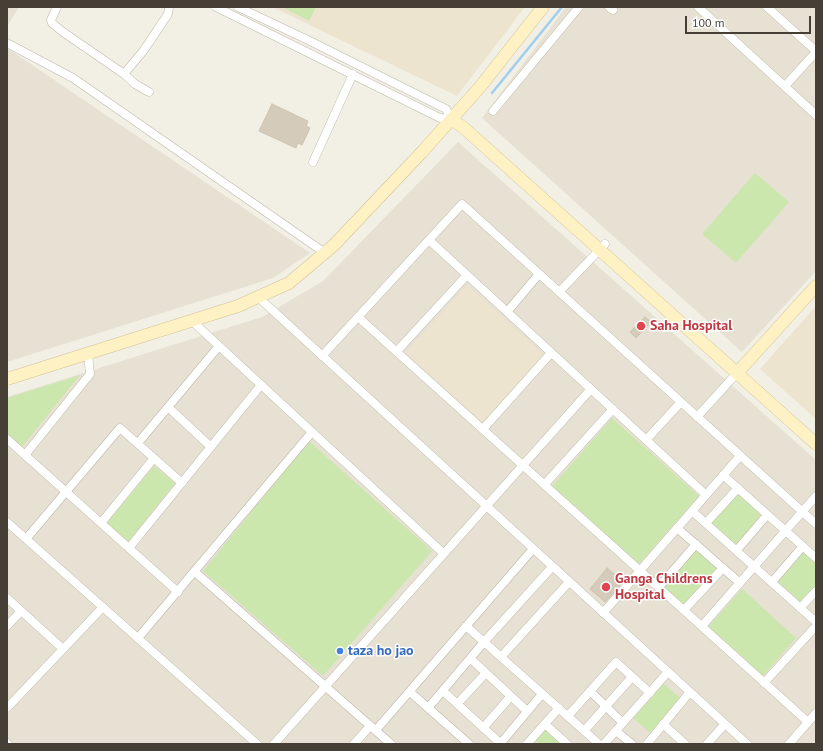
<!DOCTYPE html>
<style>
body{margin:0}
#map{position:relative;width:823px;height:751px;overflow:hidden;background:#f2efe5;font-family:"PT Sans",sans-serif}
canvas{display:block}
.frame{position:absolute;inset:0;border:8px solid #453f35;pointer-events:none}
.scale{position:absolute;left:685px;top:16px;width:126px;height:18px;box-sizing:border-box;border:2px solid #453f35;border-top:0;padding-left:5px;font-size:12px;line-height:14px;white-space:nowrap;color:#453f35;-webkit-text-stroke:3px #fff;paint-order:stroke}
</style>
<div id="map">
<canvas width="823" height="751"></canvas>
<div class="frame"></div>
<div class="scale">100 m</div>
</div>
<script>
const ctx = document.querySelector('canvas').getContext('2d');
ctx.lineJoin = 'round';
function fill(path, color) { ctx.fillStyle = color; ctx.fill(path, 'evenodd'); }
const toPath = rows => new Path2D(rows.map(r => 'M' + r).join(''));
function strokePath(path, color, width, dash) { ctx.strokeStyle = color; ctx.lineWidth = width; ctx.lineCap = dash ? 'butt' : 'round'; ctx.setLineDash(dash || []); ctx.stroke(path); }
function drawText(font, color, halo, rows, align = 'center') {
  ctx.font = font + ' "PT Sans",sans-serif'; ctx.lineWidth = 3; ctx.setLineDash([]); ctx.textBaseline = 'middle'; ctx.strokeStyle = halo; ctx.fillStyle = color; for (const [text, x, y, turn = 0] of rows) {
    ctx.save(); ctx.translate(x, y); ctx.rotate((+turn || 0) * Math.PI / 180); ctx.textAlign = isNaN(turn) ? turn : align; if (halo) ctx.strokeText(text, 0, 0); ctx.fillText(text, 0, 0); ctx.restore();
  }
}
const residential = toPath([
 [7,7,19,7,7,27],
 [566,7,816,7,816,271,742,352,482,118],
 [7,48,310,253,273,278,7,362],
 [458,142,816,460,816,744,7,744,7,397,262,317,323,281]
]);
const education = toPath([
 [272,7,525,7,457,96],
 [467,285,544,355,482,422,406,353],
 [816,306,816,419,760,369]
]);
const green = toPath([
 [282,7,316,7,309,21],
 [755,173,789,202,736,263,702,234],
 [80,375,21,448,7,435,7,398],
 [612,418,699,496,639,564,552,486],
 [309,441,432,551,323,676,203,571],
 [154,466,175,483,128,542,106,524],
 [738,493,763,516,735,546,710,523],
 [695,549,717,568,685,605,663,586],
 [804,550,816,561,816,586,800,604,776,582],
 [742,589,796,638,763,676,708,627],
 [662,682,681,699,650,733,631,716],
 [544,728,563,744,540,744,534,739]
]);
const stream = toPath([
 [492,93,562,7]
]);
const building = toPath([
 [272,104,308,121,306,126,310,128,302,145,298,143,296,148,259,131,272,104],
 [645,317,651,322,636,338,630,332,645,317],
 [607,568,623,582,605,602,590,589,607,568]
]);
const street = toPath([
 [57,7,51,20,52,23,63,32,124,74,135,84,149,92],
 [216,7,440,118,451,119],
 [238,7,308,40,446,109,451,119],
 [609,7,613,10],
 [698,7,816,115],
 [767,7,816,51],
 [7,43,73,78,325,253],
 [124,74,144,50,168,14,169,7],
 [785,86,816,52],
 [493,111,579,7],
 [313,162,353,74],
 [429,240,706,495],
 [559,292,605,244],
 [258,297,747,744],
 [507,312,539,274],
 [358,317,808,722],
 [192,321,443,553],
 [397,351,467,275],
 [322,356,462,204,816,524],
 [168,407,211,447],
 [697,417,737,373],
 [483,429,551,353],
 [7,439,178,592],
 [646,440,681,402],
 [138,443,219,346],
 [25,455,90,374,88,353],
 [723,475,816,558],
 [545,484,613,409],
 [692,511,816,622],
 [7,522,257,744],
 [101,523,154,458],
 [706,523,738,488],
 [677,528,740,583],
 [26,539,120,428,182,483],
 [129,548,261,385],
 [737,550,767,515],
 [195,572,391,744],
 [772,582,803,546],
 [659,587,696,544],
 [7,598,63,649],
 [800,608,816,591],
 [684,610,723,568],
 [603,613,740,456],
 [7,626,21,611],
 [466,626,599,744],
 [702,626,816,496],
 [138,638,312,432],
 [501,657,569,582],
 [471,659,527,711],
 [764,683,816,626],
 [443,691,500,743],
 [590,691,623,723],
 [410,692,469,744],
 [457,704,486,673],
 [7,708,103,607],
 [428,708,484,642,552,567],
 [568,716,616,662,650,693],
 [545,724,567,744],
 [663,724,685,744],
 [483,728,511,696],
 [376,730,533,549],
 [584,731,632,677],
 [616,731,632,744],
 [7,743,8,744],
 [274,744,591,389],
 [354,744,370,726],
 [500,744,542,694],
 [527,744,559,708],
 [604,744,668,672],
 [647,744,690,692],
 [707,744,725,724],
 [789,744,816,713]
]);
const secondary = toPath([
 [451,119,464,128,816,444],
 [737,373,816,286],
 [7,379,238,306,289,283,334,245,422,152,480,87,543,7]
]);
const markers = [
 [641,326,5,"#e0444e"],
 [606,587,5,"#e0444e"],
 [340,651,4,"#3f7fe0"]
];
const healthNames = [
 ["Saha Hospital",650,326],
 ["Ganga Childrens",615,579],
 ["Hospital",615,595]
];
const shopNames = [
 ["taza ho jao",348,651]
];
fill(residential, '#e6e1d3');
fill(education, '#ece4cf');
fill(green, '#cce7ae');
strokePath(stream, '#a1ceef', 2.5);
fill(building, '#d4cbbb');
strokePath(building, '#cec3ae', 1);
strokePath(street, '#beb7a8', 9);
strokePath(secondary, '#d2c395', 13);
strokePath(street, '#fff', 8);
strokePath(secondary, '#fef1c4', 12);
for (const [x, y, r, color] of markers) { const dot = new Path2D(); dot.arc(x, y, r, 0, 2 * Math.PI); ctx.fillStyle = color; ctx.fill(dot); strokePath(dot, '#fff', 1.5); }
drawText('bold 14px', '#be3a42', '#fff', healthNames, 'left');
drawText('bold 14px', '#366cbe', '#fff', shopNames, 'left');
</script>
